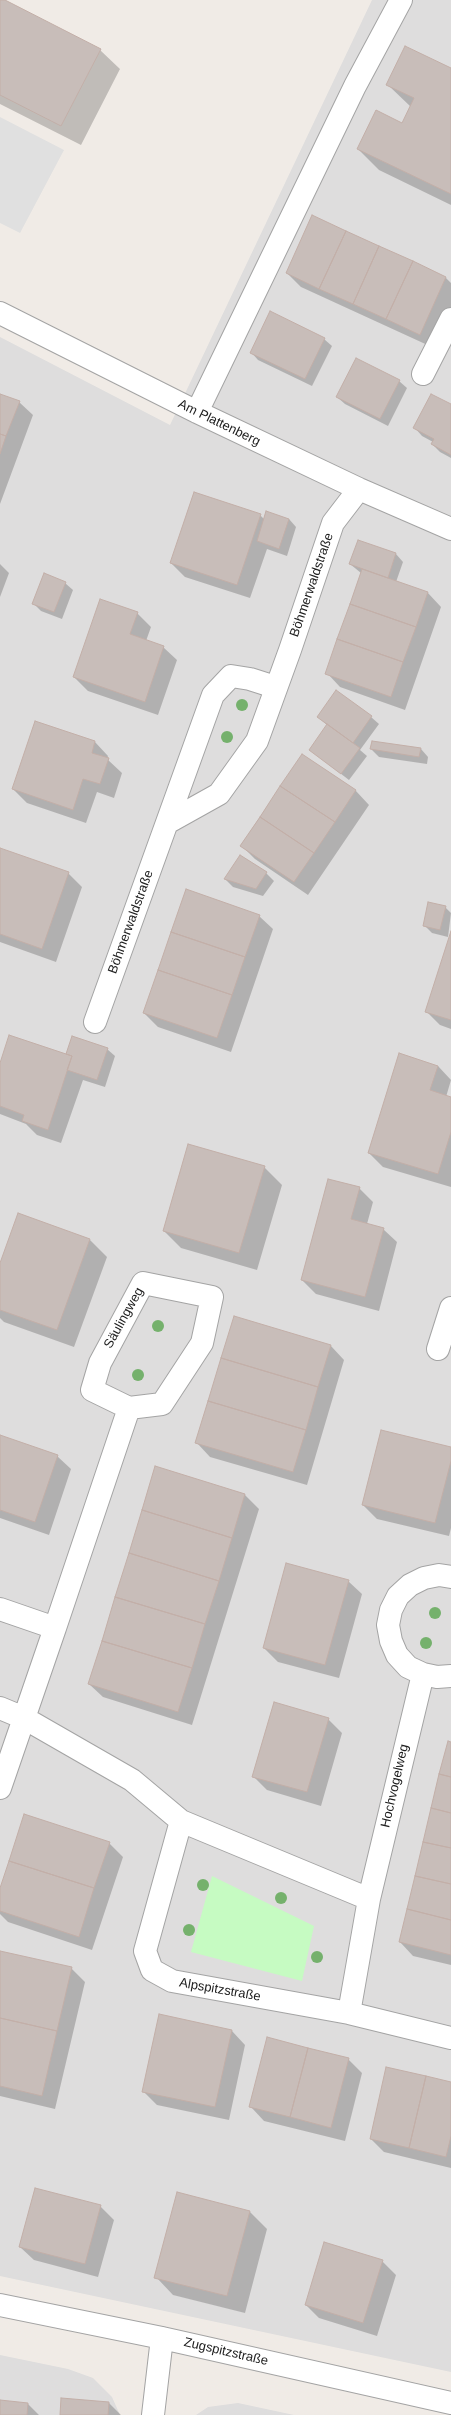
<!DOCTYPE html>
<meta charset="utf-8">
<style>
body{margin:0}
canvas{display:block;background:#f0ebe6}
</style>
<canvas width="451" height="2415"></canvas>
<script>
const ctx = document.querySelector('canvas').getContext('2d');
ctx.lineJoin = 'round';
function fill(path, color) { ctx.fillStyle = color; ctx.fill(path, 'evenodd'); }
const toPath = rows => new Path2D(rows.map(r => 'M' + r).join(''));
function strokePath(path, color, width, dash) { ctx.strokeStyle = color; ctx.lineWidth = width; ctx.lineCap = dash ? 'butt' : 'round'; ctx.setLineDash(dash || []); ctx.stroke(path); }
function drawText(font, color, halo, rows, align = 'center') {
  ctx.font = font + ' Helvetica,sans-serif'; ctx.lineWidth = 3; ctx.setLineDash([]); ctx.textBaseline = 'middle'; ctx.strokeStyle = halo; ctx.fillStyle = color; for (const [text, x, y, turn = 0] of rows) {
    ctx.save(); ctx.translate(x, y); ctx.rotate((+turn || 0) * Math.PI / 180); ctx.textAlign = isNaN(turn) ? turn : align; if (halo) ctx.strokeText(text, 0, 0); ctx.fillText(text, 0, 0); ctx.restore();
  }
}
const residential = toPath([
 [372,0,451,0,451,2372,0,2276,0,337,170,425],
 [0,2355,68,2369,93,2378,112,2397,120,2415,0,2415],
 [238,2403,294,2415,196,2415,208,2407]
]);
const park = toPath([
 [212,1876,314,1926,302,1981,191,1952]
]);
const parking = toPath([
 [0,117,64,150,20,233,0,223]
]);
const shadow = toPath([
 [0,0,100,50,120,69,81,145,0,104],
 [451,69,451,205,379,170,358,149,403,125,411,107,388,85],
 [287,273,446,278,451,283,451,310,434,348,301,287],
 [324,339,332,346,312,386,258,360,251,352],
 [399,381,407,388,388,426,345,404,337,397],
 [0,395,19,402,33,415,0,504],
 [451,405,451,458,440,452,432,444,433,442,422,436,415,428],
 [260,515,265,520,289,519,296,527,287,556,267,549,250,598,185,577,171,563],
 [396,554,403,562,396,582,428,593,441,607,405,710,340,687,327,673,361,573,350,564],
 [0,564,9,573,0,597],
 [65,583,73,590,62,619,41,611,33,603],
 [137,613,151,627,146,641,163,647,177,660,158,715,88,691,74,677],
 [318,717,371,717,379,724,360,750,367,756,349,780,310,750,327,725],
 [95,742,108,756,107,759,122,773,114,798,97,792,86,823,27,803,13,789],
 [371,749,421,749,428,757,427,764,379,757],
 [302,755,356,791,369,805,308,895,255,859,241,845],
 [0,849,68,873,82,887,56,962,0,942],
 [266,873,274,881,263,896,233,887,225,879],
 [445,907,451,913,448,937,432,933,424,925],
 [259,916,273,929,231,1052,158,1027,144,1013],
 [451,934,451,1029,440,1025,426,1011],
 [107,1049,115,1056,105,1087,83,1080,61,1143,37,1135,26,1124,0,1114,0,1066,70,1057],
 [438,1066,451,1080,446,1097,451,1098,451,1187,383,1167,369,1153],
 [264,1167,282,1185,257,1270,181,1248,164,1231],
 [359,1188,373,1202,367,1224,383,1229,397,1242,379,1311,316,1294,302,1280],
 [90,1240,107,1257,74,1347,4,1322,0,1318,0,1266],
 [331,1346,344,1360,307,1485,210,1457,197,1443],
 [0,1436,57,1456,71,1469,49,1535,0,1518],
 [451,1449,451,1528,449,1536,377,1519,363,1505],
 [156,1468,245,1495,259,1509,192,1725,103,1697,89,1684],
 [348,1581,362,1594,339,1678,278,1662,264,1648],
 [328,1719,342,1733,321,1806,267,1790,253,1776],
 [451,1743,451,1965,413,1956,400,1942],
 [109,1843,123,1857,92,1950,8,1922,0,1914,0,1891],
 [0,1952,71,1968,85,1982,55,2109,0,2096],
 [232,2031,245,2045,229,2120,157,2105,143,2091],
 [348,2059,362,2073,345,2141,264,2121,251,2107],
 [451,2083,451,2168,384,2152,371,2139],
 [100,2206,114,2220,98,2277,34,2260,20,2247],
 [250,2212,267,2229,245,2313,173,2295,156,2277],
 [382,2261,396,2275,377,2336,319,2318,306,2305],
 [0,2401,28,2404,39,2415,0,2415],
 [109,2403,121,2415,61,2415]
]);
const building = toPath([
 [0,0,5,0,101,49,61,126,0,95,0,0],
 [405,46,451,68,451,194,357,149,376,110,402,123,414,98,386,85,405,46],
 [312,215,346,231,319,289,286,273,312,215],
 [346,231,379,246,353,304,319,289,346,231],
 [379,246,413,261,386,319,353,304,379,246],
 [413,261,446,277,420,335,386,319,413,261],
 [270,311,325,338,305,379,250,353,270,311],
 [356,358,400,380,380,419,336,397,356,358],
 [0,394,20,401,6,436,0,434,0,394],
 [431,394,451,404,451,455,431,444,434,439,413,428,431,394],
 [0,434,6,436,0,454,0,434],
 [194,492,261,514,237,585,170,563,194,492],
 [266,511,289,519,279,549,257,541,266,511],
 [358,540,396,553,388,578,349,564,358,540],
 [362,569,428,592,416,627,350,604,362,569],
 [44,573,66,582,54,612,32,604,44,573],
 [100,599,138,612,130,634,164,646,145,702,73,677,100,599],
 [350,604,416,627,403,662,337,639,350,604],
 [337,639,403,662,391,697,325,674,337,639],
 [336,690,372,716,353,743,317,717,336,690],
 [35,721,95,741,92,753,109,758,100,784,83,779,73,810,12,789,35,721],
 [327,724,360,748,341,774,309,750,327,724],
 [372,741,421,748,419,757,370,749,372,741],
 [302,754,356,790,335,822,280,786,302,754],
 [280,786,335,822,314,853,260,817,280,786],
 [260,817,314,853,294,882,240,846,260,817],
 [0,848,69,872,42,949,0,934,0,848],
 [240,855,267,872,256,889,224,879,240,855],
 [186,889,260,915,245,957,171,932,186,889],
 [428,902,446,906,440,930,423,926,428,902],
 [451,931,451,1020,425,1012,451,931],
 [171,932,245,957,232,995,158,970,171,932],
 [158,970,232,995,217,1038,143,1013,158,970],
 [9,1035,72,1056,48,1130,22,1121,24,1115,0,1106,0,1063,9,1035],
 [72,1036,108,1048,97,1080,67,1070,72,1056,66,1054,72,1036],
 [399,1053,438,1066,430,1090,451,1097,451,1132,438,1174,368,1153,399,1053],
 [188,1144,265,1166,239,1253,163,1231,188,1144],
 [328,1179,360,1187,351,1219,384,1228,365,1297,301,1280,328,1179],
 [18,1213,90,1239,57,1330,0,1310,0,1263,18,1213],
 [234,1316,331,1345,318,1387,221,1358,234,1316],
 [221,1358,318,1387,306,1430,208,1401,221,1358],
 [208,1401,306,1430,293,1472,195,1443,208,1401],
 [381,1430,451,1447,451,1461,435,1523,362,1505,381,1430],
 [0,1435,58,1455,35,1522,0,1510,0,1435],
 [155,1466,245,1494,232,1538,142,1510,155,1466],
 [142,1510,232,1538,219,1581,129,1553,142,1510],
 [129,1553,219,1581,205,1624,115,1597,129,1553],
 [286,1563,349,1580,325,1665,263,1648,286,1563],
 [115,1597,205,1624,192,1668,102,1641,115,1597],
 [102,1641,192,1668,178,1712,88,1684,102,1641],
 [274,1702,329,1718,307,1792,252,1777,274,1702],
 [448,1741,451,1742,451,1777,439,1774,448,1741],
 [439,1774,451,1777,451,1813,431,1808,439,1774],
 [431,1808,451,1813,451,1848,423,1842,431,1808],
 [24,1814,110,1842,94,1888,9,1861,24,1814],
 [423,1842,451,1848,451,1884,415,1876,423,1842],
 [9,1861,94,1888,79,1937,0,1911,0,1888,9,1861],
 [415,1876,451,1884,451,1920,407,1909,415,1876],
 [407,1909,451,1920,451,1955,399,1942,407,1909],
 [0,1951,72,1967,57,2031,0,2018,0,1951],
 [159,2014,232,2030,215,2107,142,2092,159,2014],
 [0,2018,57,2031,42,2096,0,2086,0,2018],
 [267,2037,308,2048,290,2117,249,2107,267,2037],
 [308,2048,349,2058,331,2128,290,2117,308,2048],
 [386,2067,426,2076,409,2148,370,2139,386,2067],
 [426,2076,451,2082,451,2136,446,2157,409,2148,426,2076],
 [35,2188,101,2205,85,2264,19,2247,35,2188],
 [177,2192,250,2211,227,2296,154,2278,177,2192],
 [324,2242,383,2260,363,2323,305,2305,324,2242],
 [61,2398,109,2402,108,2415,60,2415,61,2398],
 [0,2400,28,2403,27,2415,0,2415,0,2400]
]);
const minor = toPath([
 [0,313,197,412,359,489,451,529],
 [423,374,451,319],
 [197,412,355,86,401,0],
 [167,823,219,794,257,741,290,650,333,523,359,489],
 [95,1022,213,695,231,676,250,679,275,687],
 [438,1349,451,1308],
 [451,1577,439,1575,424,1578,410,1585,398,1596,391,1610,388,1625,391,1641,397,1655,408,1667,423,1674,437,1677,451,1676],
 [0,1609,55,1628,0,1788],
 [55,1628,129,1408,162,1404,202,1343,212,1297,143,1283,100,1363,92,1390,129,1408],
 [0,1708,24,1718,132,1780,181,1821,369,1899,349,2013],
 [181,1821,145,1951,152,1970,172,1981,349,2013,451,2038],
 [369,1899,423,1674],
 [0,2305,162,2338,451,2403],
 [153,2415,162,2338]
]);
const trees = [
 [242,705],
 [227,737],
 [158,1326],
 [138,1375],
 [435,1613],
 [426,1643],
 [203,1885],
 [281,1898],
 [189,1930],
 [317,1957]
];
const streetNames = [
 ["Am Plattenberg",219,423,26],
 ["Böhmerwaldstraße",312,585,-71],
 ["Böhmerwaldstraße",131,922,-70],
 ["Säulingweg",124,1318,-61],
 ["Hochvogelweg",395,1786,-77],
 ["Alpspitzstraße",220,1990,10],
 ["Zugspitzstraße",226,2352,13]
];
fill(residential, '#dedddd');
fill(park, '#c6fbc2');
fill(parking, '#e0e0e0');
fill(shadow, '#0003');
fill(building, '#c8bdb9');
strokePath(building, '#c3afa8', 1);
strokePath(minor, '#a4a4a4', 24);
strokePath(minor, '#fff', 22);
ctx.fillStyle = '#75b16c';
for (const [x, y] of trees) { ctx.beginPath(); ctx.arc(x, y, 6, 0, 2 * Math.PI); ctx.fill(); }
drawText('13px', '#202020', '#fff', streetNames);
</script>
